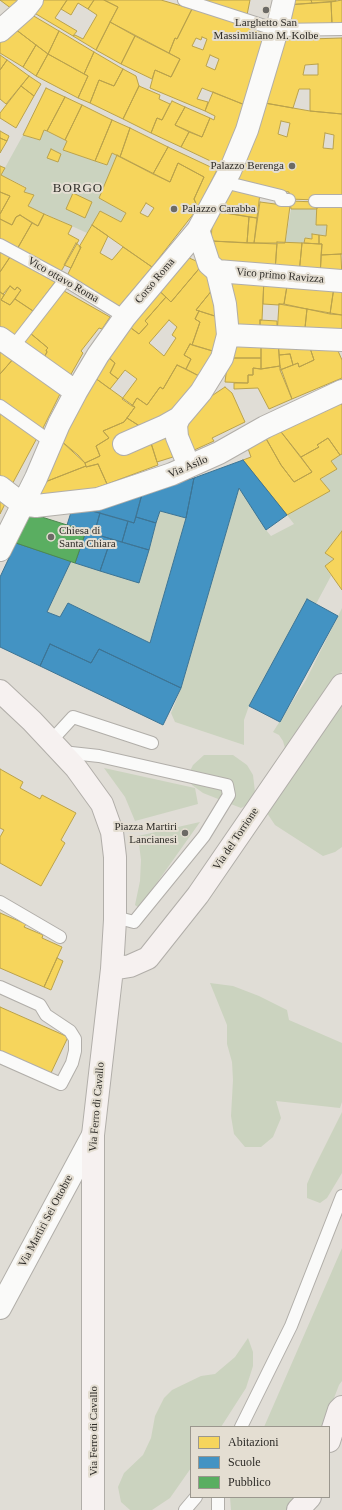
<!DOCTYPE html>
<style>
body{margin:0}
#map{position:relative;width:342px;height:1510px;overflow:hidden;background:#e0ddd6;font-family:"Times New Roman",serif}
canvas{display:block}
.legend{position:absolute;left:190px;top:1426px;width:140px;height:72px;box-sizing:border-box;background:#e4ded2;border:1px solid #9b978e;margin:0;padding:5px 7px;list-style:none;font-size:12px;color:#2e2c28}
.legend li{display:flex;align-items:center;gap:8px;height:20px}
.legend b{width:20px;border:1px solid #9b978e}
</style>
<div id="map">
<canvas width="342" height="1510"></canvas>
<ul class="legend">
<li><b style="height:11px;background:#f6d55c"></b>Abitazioni</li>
<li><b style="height:11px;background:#4393c3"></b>Scuole</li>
<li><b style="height:11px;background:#5aae61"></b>Pubblico</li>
</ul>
</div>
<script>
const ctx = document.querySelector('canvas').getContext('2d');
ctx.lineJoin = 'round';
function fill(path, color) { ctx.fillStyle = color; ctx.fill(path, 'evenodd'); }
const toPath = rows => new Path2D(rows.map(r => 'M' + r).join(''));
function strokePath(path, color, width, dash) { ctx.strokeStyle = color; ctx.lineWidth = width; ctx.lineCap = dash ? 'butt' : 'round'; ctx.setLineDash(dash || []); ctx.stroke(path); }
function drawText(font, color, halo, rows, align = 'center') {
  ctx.font = font + ' "Times New Roman",serif'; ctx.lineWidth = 4; ctx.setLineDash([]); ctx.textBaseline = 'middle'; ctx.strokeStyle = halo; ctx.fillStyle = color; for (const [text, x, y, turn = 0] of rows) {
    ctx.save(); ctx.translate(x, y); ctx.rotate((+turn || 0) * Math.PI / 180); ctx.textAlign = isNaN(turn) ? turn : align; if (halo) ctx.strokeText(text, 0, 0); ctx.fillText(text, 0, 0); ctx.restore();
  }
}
const green = toPath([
 [44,130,67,141,63,150,106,165,112,153,117,155,99,198,126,213,121,222,100,211,87,233,28,206,34,195,24,192,26,187,1,175,23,135,39,140],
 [291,209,317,209,316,225,327,225,326,236,313,235,312,239,305,238,304,243,285,243],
 [342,454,342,531,325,553,334,559,325,566,331,576,316,604,296,620,249,706,244,720,244,745,175,722,171,713,181,688,239,488,258,511,266,530,271,536,294,524,287,515,330,491,320,479,336,469,331,461],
 [160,511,186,518,150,643,68,603,60,617,47,612,71,561,139,582],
 [342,608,342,671,283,754,285,748,283,741,279,735,273,732,306,680],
 [342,703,342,847,335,852,323,856,275,825,267,813],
 [204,755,233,755,247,765,253,775,255,792,251,803,241,808,203,793,192,785,188,775,193,765],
 [104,768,195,788,198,804,135,821,125,797],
 [200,822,139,908,135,905,140,881,141,860,138,836],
 [210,983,233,986,259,996,287,1010,289,1020,342,1043,342,1102,340,1108,276,1101,281,1118,273,1137,261,1147,245,1147,234,1134,231,1116,233,1080,232,1062,227,1044,227,1025],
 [342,1112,342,1173,327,1198,320,1203,307,1198,307,1184,313,1170],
 [342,1248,342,1381,339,1385,323,1427,264,1427],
 [248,1338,253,1352,253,1366,246,1388,221,1427,191,1427,191,1468,170,1498,152,1510,130,1510,121,1502,118,1487,124,1473,143,1455,151,1438,155,1416,164,1398,172,1390,201,1376,215,1374,235,1357],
 [230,1497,296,1497,288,1510,231,1510]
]);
const homes = toPath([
 [0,0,28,0,12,9,0,0],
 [39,0,67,0,55,18,77,31,73,36,31,11,39,0],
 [67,0,94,0,88,9,78,3,71,15,61,9,67,0],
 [94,0,104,0,118,7,96,50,73,36,75,35,83,39,97,15,88,9,94,0],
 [104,0,161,0,192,9,177,39,175,38,169,53,110,22,118,7,104,0],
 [201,0,250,0,247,15,201,0],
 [287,0,311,0,312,3,286,5,287,0],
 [311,0,336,0,336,1,312,3,311,0],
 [342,0,342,23,332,24,331,2,342,0],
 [331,2,332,24,283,26,286,5,331,2],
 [192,9,270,31,245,105,202,88,197,99,208,102,205,111,150,88,155,70,171,77,180,59,169,53,175,38,177,39,192,9],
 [202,37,207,39,203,50,192,46,196,38,201,40,202,37],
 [210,55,219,59,215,70,206,66,210,55],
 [27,12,59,31,48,54,15,29,27,12],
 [110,22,135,36,121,64,96,50,110,22],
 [15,29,36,45,23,67,0,53,0,37,15,29],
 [59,31,94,52,84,74,48,54,59,31],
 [135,36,180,59,171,77,155,70,152,79,121,64,135,36],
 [342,38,342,114,310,111,310,89,299,89,293,108,259,102,277,40,342,38],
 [318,64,318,75,303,75,305,65,318,64],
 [36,45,48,54,36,76,23,67,36,45],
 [94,52,123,69,114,86,99,80,90,103,78,98,88,76,84,74,94,52],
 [48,54,88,76,78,98,36,76,48,54],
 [0,55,7,60,0,70,0,55],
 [7,60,29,76,6,104,0,99,0,70,7,60],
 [123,69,136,76,139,86,123,119,90,103,99,80,114,86,123,69],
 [29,76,41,84,34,96,21,86,29,76],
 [21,86,34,96,16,128,0,118,0,113,21,86],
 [139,86,160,95,159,99,170,104,162,120,157,118,151,133,123,119,139,86],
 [46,88,65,97,47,131,44,130,40,140,23,135,46,88],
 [213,92,245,105,221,166,181,147,189,132,202,137,210,118,214,120,215,116,205,111,213,92],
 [65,97,82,105,65,140,47,131,65,97],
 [172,101,185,107,175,125,189,132,181,147,151,133,157,118,162,120,172,101],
 [259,102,310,111,342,114,342,195,317,200,289,199,289,192,236,184,259,102],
 [281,121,290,123,287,137,278,134,281,121],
 [325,133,334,135,333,149,323,148,325,133],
 [82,105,112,120,95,161,63,150,67,141,65,140,82,105],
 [185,107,210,118,202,137,175,125,185,107],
 [112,120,130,128,120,157,112,153,107,165,95,161,112,120],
 [130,128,168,147,153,174,120,157,130,128],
 [0,131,9,136,7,141,0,138,0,131],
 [0,138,7,141,0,153,0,138],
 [168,147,217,170,198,208,194,199,204,177,178,163,170,182,153,174,168,147],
 [51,149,61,154,58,162,47,158,51,149],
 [117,155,170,182,178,163,204,177,194,199,198,208,152,267,92,225,100,211,121,222,126,213,99,198,117,155],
 [146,203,154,208,148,217,140,213,146,203],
 [0,166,5,168,1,175,26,188,24,192,34,195,28,206,44,214,38,226,20,215,16,217,12,225,0,219,0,214,10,196,0,192,0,166],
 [227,185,260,193,257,218,220,212,227,185],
 [0,192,10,196,0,214,0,192],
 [73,193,92,202,85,218,66,209,73,193],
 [290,201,317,202,317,209,291,209,290,201],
 [260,202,290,206,285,243,254,243,260,202],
 [317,202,342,202,342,254,321,255,322,244,319,244,319,235,326,236,327,225,316,225,317,202],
 [213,211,249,217,247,243,211,241,213,211],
 [44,214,72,226,68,234,79,240,59,275,16,251,32,223,38,226,44,214],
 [20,215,32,223,16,251,0,243,0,219,12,225,16,217,20,215],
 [249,217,257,218,254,243,247,243,249,217],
 [92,225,108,236,100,253,112,260,123,247,152,267,116,310,66,278,81,247,79,247,92,225],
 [312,234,319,235,319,244,304,243,305,238,312,239,312,234],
 [211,241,277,244,275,271,210,264,211,241],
 [277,242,302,243,299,274,275,271,277,242],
 [76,243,81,247,71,268,64,265,76,243],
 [302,243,322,244,320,277,299,274,302,243],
 [0,252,10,257,0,272,0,252],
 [180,254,203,264,171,302,153,285,180,254],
 [341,254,342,280,320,277,321,255,341,254],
 [10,257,55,282,33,311,15,299,21,290,17,287,15,290,10,286,3,294,0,292,0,272,10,257],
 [203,264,213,289,196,310,199,311,195,319,200,322,192,345,190,344,184,355,191,359,186,369,177,365,163,389,160,387,147,405,137,398,132,406,122,399,137,379,125,370,118,379,110,373,115,363,102,352,123,322,139,334,148,324,145,321,166,297,171,302,203,264],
 [169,320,177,327,172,335,176,338,164,356,149,343,169,320],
 [225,274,264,278,262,320,260,320,260,334,233,332,225,274],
 [264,278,288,280,284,304,279,304,279,305,263,304,264,278],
 [288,280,334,287,330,314,284,304,288,280],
 [342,284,342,315,330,314,334,287,342,284],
 [153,285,166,297,145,321,148,324,139,334,123,322,153,285],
 [10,286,15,290,17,287,21,290,10,305,1,300,10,286],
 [213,289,221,318,196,310,213,289],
 [64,291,110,317,102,329,99,328,81,351,83,353,66,383,40,365,47,352,46,350,48,348,30,333,64,291],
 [0,292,4,295,1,300,10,305,15,299,33,311,10,341,0,334,0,292],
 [279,304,307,309,304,337,277,335,279,304],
 [307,309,342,315,342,338,304,337,307,309],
 [199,311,221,318,216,352,192,345,200,322,195,319,199,311],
 [260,320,277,321,277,335,260,334,260,320],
 [30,333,48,348,46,350,47,352,40,365,18,347,30,333],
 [230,338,261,340,261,358,228,358,230,338],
 [261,340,278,340,280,366,261,369,261,340],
 [278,342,309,345,314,360,299,367,298,363,293,365,290,354,279,355,278,342],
 [190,344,216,352,201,377,186,369,191,359,184,355,190,344],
 [335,344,342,360,342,378,292,399,280,370,298,363,299,367,314,360,309,345,335,344],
 [0,346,14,358,0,374,0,346],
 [102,352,115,363,110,373,118,379,110,389,91,375,102,352],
 [290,354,293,365,280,370,279,355,290,354],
 [14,358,61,392,41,432,0,403,0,374,14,358],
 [228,358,261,358,261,369,253,368,253,375,248,375,248,383,225,382,228,358],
 [177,365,201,377,168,418,149,432,127,418,135,407,132,406,137,398,147,405,160,387,163,389,177,365],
 [280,366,292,399,269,409,258,388,234,389,234,383,248,383,248,375,253,375,253,368,261,369,280,366],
 [91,375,135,407,124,422,103,431,109,438,96,446,100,456,85,463,60,440,91,375],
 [225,387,232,393,245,422,212,438,214,441,192,451,180,425,210,397,225,387],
 [337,400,342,405,342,454,340,455,328,438,317,445,319,447,301,457,278,428,337,400],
 [0,412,37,438,9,490,0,483,0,412],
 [127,418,149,432,150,440,158,465,107,484,98,464,86,467,85,463,100,456,96,446,109,438,103,431,124,422,127,418],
 [278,428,312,472,294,482,281,465,264,435,278,428],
 [165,435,173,457,157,462,150,440,165,435],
 [264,435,281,465,294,482,312,472,301,457,319,447,317,445,328,438,340,455,331,461,337,469,320,479,330,491,287,515,243,460,251,457,246,443,264,435],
 [60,440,78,455,85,463,86,466,45,482,60,440],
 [98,464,107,484,93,489,36,498,45,482,86,466,86,467,98,464],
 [0,501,5,504,0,514,0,501],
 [342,531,342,590,325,566,334,559,325,553,342,531],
 [0,769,23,782,20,788,40,799,42,795,76,813,61,840,65,843,41,886,0,863,0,837,4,830,0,828,0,769],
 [0,913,26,924,24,927,43,935,42,938,62,947,44,987,0,968,0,913],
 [57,958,63,961,51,990,44,987,57,958],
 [0,1007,68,1037,50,1075,0,1053,0,1007]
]);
const schools = toPath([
 [243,460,287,515,266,530,239,488,181,688,99,649,91,663,50,644,40,666,0,647,0,577,16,543,71,561,47,612,60,617,68,603,150,643,186,518,194,478,243,460],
 [194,478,186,518,160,511,156,523,136,517,142,494,194,478],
 [142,494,134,523,92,511,93,509,142,494],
 [73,506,100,513,94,534,67,525,73,506],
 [100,513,128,521,122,542,94,534,100,513],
 [136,517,156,523,149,550,122,542,128,521,134,523,136,517],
 [86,531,111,539,100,571,75,563,86,531],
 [111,539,149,550,139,583,100,571,111,539],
 [307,599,338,616,280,722,249,706,307,599],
 [50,644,91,663,99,649,181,688,163,725,40,666,50,644]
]);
const public = toPath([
 [26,512,86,531,75,563,16,543,26,512]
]);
const lane = toPath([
 [184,0,277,30,342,29],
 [224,182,281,196,281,200,289,200],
 [315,201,342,201],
 [0,245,65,280,125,317],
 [13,347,65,280],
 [0,406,51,442],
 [51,741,73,717,152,743],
 [62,752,99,756,227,785,229,795,204,836,134,922,115,917],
 [0,902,60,937],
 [0,987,40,1005,46,1015,70,1031,75,1039,75,1051,72,1063,61,1084,0,1057],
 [241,1427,291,1326,342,1196],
 [218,1497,218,1510],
 [185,1510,196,1497]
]);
const street = toPath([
 [0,31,25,9,32,0],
 [217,271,342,281],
 [228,335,342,340],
 [0,338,76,392],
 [179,418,176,425,177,437,189,466],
 [124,444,165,426,179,418,201,392,222,358,228,335,225,304,217,271,209,264,198,230],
 [0,487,22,504,36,506,98,499,172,474,219,453,265,427,342,391],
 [0,550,36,478,59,424,76,392,98,355,125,317,198,230,230,171,247,130,277,30,284,0],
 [0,1308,93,1135]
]);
const secondary = toPath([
 [0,691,32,721,76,768,102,804,112,832,115,857,115,920,112,969,93,1135,93,1510],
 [112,969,130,966,148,958,198,895,342,685],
 [329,1441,339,1410,342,1407],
 [298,1510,310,1497]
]);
const markers = [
 [266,10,4,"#6c6a65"],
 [292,166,4,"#6c6a65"],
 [174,209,4,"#6c6a65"],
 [51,537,4,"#6c6a65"],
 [185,833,4,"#6c6a65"]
];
const poiNames = [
 ["Larghetto San",266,23,"center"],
 ["Massimiliano M. Kolbe",266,36,"center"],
 ["Palazzo Berenga",284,166],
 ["Palazzo Carabba",182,209,"left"],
 ["Chiesa di",59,531,"left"],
 ["Santa Chiara",59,544,"left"],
 ["Piazza Martiri",177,827],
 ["Lancianesi",177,840]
];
const streetNames = [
 ["Vico primo Ravizza",280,276,5],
 ["Vico ottavo Roma",63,280,30],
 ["Corso Roma",155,281,-50],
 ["Via Asilo",188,467,-23],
 ["Via del Torrione",236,839,-56],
 ["Via Ferro di Cavallo",97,1107,-85],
 ["Via Martiri Sei Ottobre",46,1221,-62],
 ["Via Ferro di Cavallo",94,1431,-90]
];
const quarterNames = [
 ["BORGO",78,189]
];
fill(green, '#cbd3bf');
fill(homes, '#f6d55c');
strokePath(homes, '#baa24c', 1);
fill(schools, '#4393c3');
strokePath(schools, '#3d7494', 1);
fill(public, '#5aae61');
strokePath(public, '#4d8750', 1);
strokePath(lane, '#b1aea9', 14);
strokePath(street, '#b1aea9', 24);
strokePath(secondary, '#b1aea9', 24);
strokePath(lane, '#fafaf9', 12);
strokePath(street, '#fafaf9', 22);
strokePath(secondary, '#f6f1f0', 22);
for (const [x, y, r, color] of markers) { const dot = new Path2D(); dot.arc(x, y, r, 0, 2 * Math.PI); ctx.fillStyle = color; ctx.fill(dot); strokePath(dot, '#e4ded2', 1.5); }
drawText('11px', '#2e2c28', '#e4ded2', poiNames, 'right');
drawText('11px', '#2e2c28', '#e4ded2', streetNames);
ctx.letterSpacing = '1px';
drawText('13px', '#2e2c28', '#e4ded2', quarterNames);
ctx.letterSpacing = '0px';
</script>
